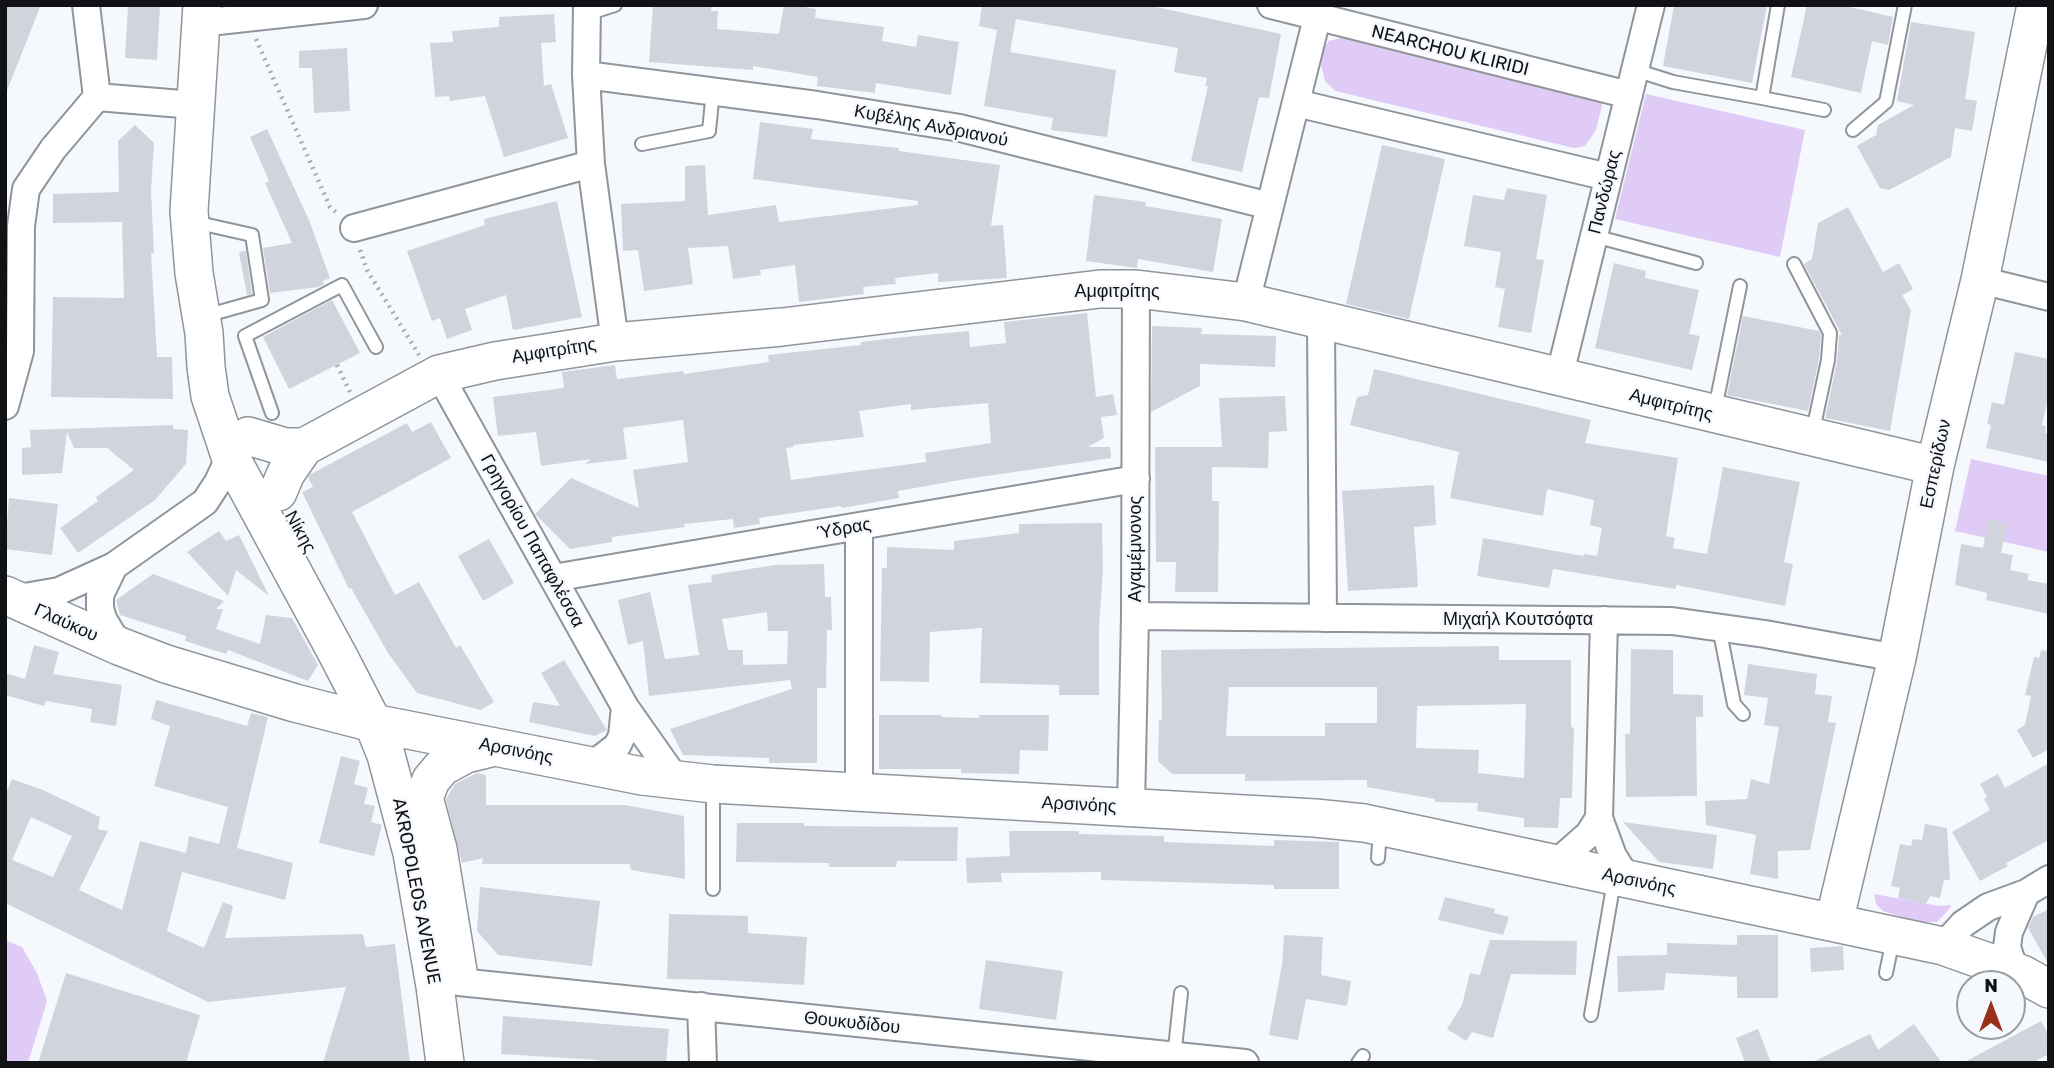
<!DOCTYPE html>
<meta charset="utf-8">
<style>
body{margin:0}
#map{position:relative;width:2054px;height:1068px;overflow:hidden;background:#f5f9fe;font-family:Rubik,sans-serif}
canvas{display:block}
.frame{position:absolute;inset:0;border:7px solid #101215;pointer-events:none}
.north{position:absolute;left:1956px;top:970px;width:70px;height:70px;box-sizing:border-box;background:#f5f9fe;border:2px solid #999da1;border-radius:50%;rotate:0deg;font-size:19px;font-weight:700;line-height:28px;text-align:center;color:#101215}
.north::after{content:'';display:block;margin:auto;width:24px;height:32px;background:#99301c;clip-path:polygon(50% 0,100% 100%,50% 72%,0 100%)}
</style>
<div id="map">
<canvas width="2054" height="1068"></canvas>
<div class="frame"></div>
<div class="north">N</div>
</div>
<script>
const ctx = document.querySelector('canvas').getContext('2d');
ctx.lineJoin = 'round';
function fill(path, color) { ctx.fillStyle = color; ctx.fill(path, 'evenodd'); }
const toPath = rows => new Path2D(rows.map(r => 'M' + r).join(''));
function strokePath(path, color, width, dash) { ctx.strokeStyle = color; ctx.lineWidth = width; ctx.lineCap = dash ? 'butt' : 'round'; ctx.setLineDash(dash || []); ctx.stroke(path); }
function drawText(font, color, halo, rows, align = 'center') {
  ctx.font = font + ' Rubik,sans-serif'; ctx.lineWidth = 5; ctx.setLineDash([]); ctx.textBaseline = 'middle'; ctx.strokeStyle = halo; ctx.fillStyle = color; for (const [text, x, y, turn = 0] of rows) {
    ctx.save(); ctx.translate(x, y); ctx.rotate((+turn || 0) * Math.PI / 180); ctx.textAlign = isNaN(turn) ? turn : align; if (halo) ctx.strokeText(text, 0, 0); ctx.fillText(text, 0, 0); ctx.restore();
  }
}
const green = toPath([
 [1345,37,1603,101,1596,130,1585,146,1574,148,1335,91,1325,81,1320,60,1322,50,1329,41],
 [1646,94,1805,130,1780,257,1615,219],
 [1971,459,2049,476,2049,552,1955,531],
 [1874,894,1939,906,1951,905,1950,908,1937,922,1918,922,1883,911,1876,904],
 [5,940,22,947,37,973,47,1001,28,1063,5,1063]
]);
const building = toPath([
 [8,5,41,5,6,93,5,13],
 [128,5,160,5,157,60,125,58],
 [653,5,712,5,711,11,718,11,717,29,779,34,784,5,793,5,816,9,815,18,884,27,882,41,916,47,918,35,959,42,951,95,876,83,875,93,817,86,818,77,753,66,753,70,649,62],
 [982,5,1147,5,1281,34,1269,98,1259,97,1242,172,1191,161,1208,86,1205,86,1207,78,1174,72,1178,48,1016,19,1010,52,1116,70,1107,137,1051,130,1053,118,984,106,997,30,979,26],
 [1674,5,1767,5,1752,83,1663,66],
 [1807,5,1841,5,1893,17,1888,45,1872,41,1861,93,1791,77],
 [554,14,556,42,541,43,544,86,551,84,568,138,504,157,485,96,450,101,449,96,435,97,430,43,453,42,452,31,499,27,499,17],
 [1911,22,1975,32,1965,99,1977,101,1972,131,1955,128,1951,157,1889,190,1880,188,1857,146,1876,135,1878,125,1914,105,1897,101],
 [347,48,350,111,314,113,312,68,299,68,299,51],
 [760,122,813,129,811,139,899,148,899,151,1000,165,991,226,1003,225,1007,278,938,282,938,273,895,278,896,284,863,287,864,294,799,302,795,265,760,270,761,275,733,279,728,246,688,248,693,284,644,291,638,250,623,251,621,204,685,201,685,166,705,165,708,215,776,205,779,222,918,205,918,201,753,179],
 [135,125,154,143,151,191,154,253,151,253,157,357,172,357,173,399,51,397,53,297,124,298,122,222,53,223,53,194,119,192,118,141],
 [267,129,309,220,330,278,323,281,324,284,319,287,270,293,263,248,292,243,265,183,269,181,250,137],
 [1382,145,1445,159,1409,319,1346,304],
 [1507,188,1547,195,1536,259,1544,260,1531,333,1498,327,1505,289,1495,287,1501,252,1464,246,1473,195,1504,200],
 [1094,195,1146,202,1145,206,1222,219,1213,272,1138,259,1137,268,1086,261],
 [557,201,582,317,513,330,506,295,465,309,472,330,447,339,440,318,432,321,407,251,485,225,484,219],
 [1848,207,1883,272,1899,263,1913,289,1902,295,1911,310,1890,431,1825,418,1837,362,1839,335,1842,335,1804,264,1812,259,1818,223],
 [246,251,252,294,247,295,239,252],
 [1614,263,1646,271,1645,278,1699,290,1689,334,1700,336,1692,370,1595,348],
 [332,300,360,353,289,389,263,337],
 [1087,313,1096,397,1113,394,1117,415,1101,417,1104,438,1088,447,1110,447,1111,458,966,479,898,491,899,498,842,508,841,506,759,518,760,524,734,528,733,519,684,524,685,527,612,537,612,542,570,549,535,514,571,478,639,508,633,470,688,462,683,420,623,428,627,459,585,464,591,459,541,466,536,432,498,436,493,397,564,388,562,372,615,365,617,379,683,371,684,374,769,362,768,355,861,345,861,342,894,338,969,331,970,347,1006,343,1004,322],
 [988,403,991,443,925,453,926,462,791,480,786,448,794,447,793,445,864,437,859,411,911,404,911,410],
 [1743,316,1819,331,1821,335,1819,359,1808,411,1727,395],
 [1152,326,1202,328,1201,334,1276,336,1275,367,1200,364,1200,386,1151,412],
 [2015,352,2049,359,2049,394,2042,425,2046,426,2045,433,2049,434,2049,462,1986,448,1991,425,1987,424,1992,402,2004,405],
 [1374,369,1591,420,1585,443,1678,458,1666,536,1675,538,1673,548,1707,554,1723,467,1800,482,1784,562,1793,564,1785,606,1676,585,1676,589,1553,569,1549,588,1477,576,1483,538,1583,556,1584,554,1597,556,1602,528,1590,525,1594,500,1547,489,1543,516,1450,498,1459,452,1350,425,1357,397,1368,395],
 [1285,396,1287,431,1269,432,1268,468,1212,467,1212,501,1219,501,1218,592,1175,592,1176,562,1156,562,1155,447,1222,447,1219,398],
 [431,422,451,458,352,512,395,595,419,582,456,648,460,645,494,702,481,710,417,693,388,653,351,588,349,589,302,492,313,487,308,477,311,474,407,423,412,432],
 [173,425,173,429,188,430,186,464,155,500,78,553,60,528,98,501,96,497,134,470,107,448,74,448,67,432,62,473,22,475,22,448,31,447,30,430],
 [1434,485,1436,525,1414,527,1418,587,1348,591,1342,491],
 [9,498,58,504,52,555,5,549],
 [1988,519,2007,523,2001,553,2013,555,2010,570,2029,574,2027,580,2049,584,2049,614,1986,600,1987,593,1955,585,1961,544,1983,548],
 [1102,523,1103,571,1099,627,1099,695,1059,695,1059,685,980,683,982,628,930,632,929,682,880,681,882,568,887,568,887,547,954,550,954,541,1019,533,1019,524],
 [219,531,226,541,239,535,269,596,236,570,228,596,187,552],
 [489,539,514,583,483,601,458,556],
 [824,564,825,597,831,597,832,630,827,630,826,688,817,688,817,763,769,763,769,758,683,755,670,729,792,689,790,680,649,696,643,641,628,645,618,600,650,592,665,659,699,655,688,585,712,582,711,575,775,565],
 [767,612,768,631,788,631,787,664,743,665,743,650,728,650,722,619],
 [153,574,224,601,216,609,223,609,216,629,260,644,266,615,292,618,318,665,308,681,228,650,226,654,185,641,186,636,120,615,116,600],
 [34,645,59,652,53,674,122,685,116,726,90,722,92,709,46,701,44,706,5,695,5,673,25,679],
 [1499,646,1499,660,1571,660,1571,727,1574,728,1572,798,1560,798,1558,828,1524,827,1524,818,1477,811,1478,803,1435,802,1435,799,1367,787,1367,780,1245,781,1245,774,1172,774,1158,761,1159,720,1162,720,1161,650],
 [1229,687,1377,687,1377,723,1325,723,1325,736,1226,736],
 [1526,704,1524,778,1478,773,1479,750,1416,748,1417,706],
 [1631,649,1673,650,1673,694,1703,695,1703,717,1696,717,1697,796,1626,797,1625,734,1630,734],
 [2041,650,2049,651,2049,749,2033,758,2017,730,2025,725,2031,696,2025,695,2034,657,2039,658],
 [564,660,607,730,595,736,529,722,533,702,560,706,541,673],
 [1748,664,1817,674,1815,694,1832,696,1828,722,1836,723,1810,850,1778,851,1778,879,1750,874,1756,835,1706,825,1705,801,1747,799,1751,779,1769,784,1779,727,1764,725,1768,698,1744,695],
 [156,700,247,726,251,713,268,717,237,848,293,863,285,900,182,872,167,931,204,948,223,902,233,906,225,938,363,934,366,947,395,944,410,1063,323,1063,346,987,208,1002,5,903,5,796,12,779,43,790,100,817,98,829,108,831,79,890,122,910,140,841,186,853,189,836,219,844,228,807,154,786,170,726,151,719],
 [31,817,72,836,53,877,12,860],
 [879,715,941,715,941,717,979,718,979,715,1049,715,1048,751,1020,750,1019,774,961,773,961,769,879,769],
 [341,756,360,761,354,784,368,788,364,804,375,806,371,822,382,825,374,856,319,843],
 [2049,763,2049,840,2006,863,2008,866,1980,881,1952,832,1990,810,1984,799,1987,797,1980,784,1998,774,2005,788],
 [477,773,486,775,486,805,625,805,684,816,685,879,631,870,630,864,482,864,483,858,462,863,446,799,455,784],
 [1623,822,1717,835,1713,869,1659,862],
 [737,823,804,823,804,826,958,827,957,861,897,861,896,867,829,867,829,863,736,862],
 [1925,824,1947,828,1950,880,1944,880,1940,898,1930,896,1926,904,1898,898,1900,888,1891,886,1900,844,1911,846,1913,839,1922,840],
 [1009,831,1079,831,1079,834,1164,836,1164,842,1274,846,1274,840,1339,842,1339,889,1274,889,1274,885,1101,880,1101,872,1001,873,1002,882,967,883,966,858,1010,856],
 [480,887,600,901,592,966,498,955,477,931],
 [1445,897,1495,909,1494,913,1509,917,1503,935,1438,920],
 [2049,909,2049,965,2028,928,2033,917],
 [669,914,748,916,748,933,807,937,804,985,720,980,667,979],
 [1284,935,1323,937,1321,975,1351,981,1347,1006,1306,999,1298,1040,1269,1035,1282,965],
 [1737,935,1778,935,1778,998,1737,998,1737,977,1666,973,1664,990,1618,992,1617,956,1667,955,1667,943,1737,945],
 [1490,940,1577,941,1576,975,1511,974,1493,1038,1472,1032,1466,1041,1447,1029,1462,1005,1470,973,1480,975],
 [1843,946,1844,970,1811,972,1810,948],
 [986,960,1063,971,1056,1020,979,1009],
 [66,973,200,1015,186,1063,38,1063],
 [503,1016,669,1029,666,1063,598,1062,599,1060,501,1054],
 [2041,1021,2049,1035,2049,1054,2032,1063,1963,1063],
 [1914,1024,1942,1063,1811,1063,1870,1034,1878,1050],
 [1758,1029,1771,1063,1745,1063,1736,1038]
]);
const path = toPath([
 [256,39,330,207,338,214],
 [360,250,367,270,419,355],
 [337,365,350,392]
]);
const lane = toPath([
 [587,14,615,5],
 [1635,70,1673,82,1762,98,1778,5],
 [1762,98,1824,110],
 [1853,130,1886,102,1905,5],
 [642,144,709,131,713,91],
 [194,222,252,235,262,300,205,316],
 [1594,236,1696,263],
 [1794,264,1830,333,1828,360,1812,435],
 [1715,409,1740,286],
 [272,413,245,336,342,285,376,347],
 [1719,627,1734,704,1743,714],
 [713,788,713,889],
 [1378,858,1380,831],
 [1886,973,1893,939],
 [1591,1015,1614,881],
 [1174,1057,1181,993],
 [1358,1063,1363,1056]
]);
const street = toPath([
 [587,5,586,75,591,164,615,342],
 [1271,5,1629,95],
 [200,23,364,5],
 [586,75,817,105,960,128,1270,206],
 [97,97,194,105],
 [1296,103,1608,177],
 [354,228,591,164],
 [1980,280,2049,297],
 [1246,302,1317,18],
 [1321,322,1323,618],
 [439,374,625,707,677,781],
 [1559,378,1651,5],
 [5,406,20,351,21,226,26,189,53,149,97,97,86,5],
 [859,527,859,792],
 [114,566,100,595,100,608,103,619,119,646],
 [553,578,1136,479],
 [13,599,59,591,114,566,205,502,218,482,230,456],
 [1135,616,1672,621,1765,634,1897,658],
 [1604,620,1599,818,1613,856,1628,880],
 [591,766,617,746,622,736,625,707],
 [1131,808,1135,616,1136,289],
 [1555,864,1589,834,1599,818],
 [1943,946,1963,924,1988,907,2026,893,2049,879],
 [2022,974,2012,962,2007,947,2009,932,2026,893],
 [459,982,1245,1063],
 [701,1006,703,1063]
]);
const secondary = toPath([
 [202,5,189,211,194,273,204,333,206,367,210,396,230,456,339,657,373,723,386,755,412,853,435,986,445,1063],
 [248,436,285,447,304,447],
 [278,492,286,473,304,447,439,374,495,361,615,342,782,327,1100,289,1136,289,1246,302,1935,466],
 [5,595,119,646,166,664,295,703,373,723,642,776,713,784,1315,818,1364,823,1943,946,2022,974,2049,989],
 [424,798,431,780,442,767,466,754,494,747],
 [425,801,438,849,458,971],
 [1834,922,1897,658,1935,466,1980,280,2036,5]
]);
const streetNames = [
 ["NEARCHOU KLIRIDI",1450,51,14],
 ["Κυβέλης Ανδριανού",931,126,11],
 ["Πανδώρας",1605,192,-76],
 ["Αμφιτρίτης",1117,292],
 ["Αμφιτρίτης",554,351,-9],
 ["Αμφιτρίτης",1671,405,14],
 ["Εσπερίδων",1936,464,-78],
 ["Ύδρας",844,529,-10],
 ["Νίκης",300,532,61],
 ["Γρηγορίου Παπαφλέσσα",532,541,61],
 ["Αγαμέμνονος",1136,549,-90],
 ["Μιχαήλ Κουτσόφτα",1518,620],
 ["Γλαύκου",66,623,24],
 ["Αρσινόης",516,751,11],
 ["Αρσινόης",1079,805,3],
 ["Αρσινόης",1639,882,12],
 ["AKROPOLEOS AVENUE",416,891,79],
 ["Θουκυδίδου",852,1023,6]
];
fill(green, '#dfcbf5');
fill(building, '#d2d4dd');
strokePath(lane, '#8e959b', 16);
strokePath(street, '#8e959b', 30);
strokePath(secondary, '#8e959b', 40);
strokePath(path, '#a8acb0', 4.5, [2, 5]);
strokePath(lane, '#fff', 12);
strokePath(street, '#fff', 26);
strokePath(secondary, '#fff', 37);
drawText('18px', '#101215', '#f5f9fe', streetNames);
</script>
